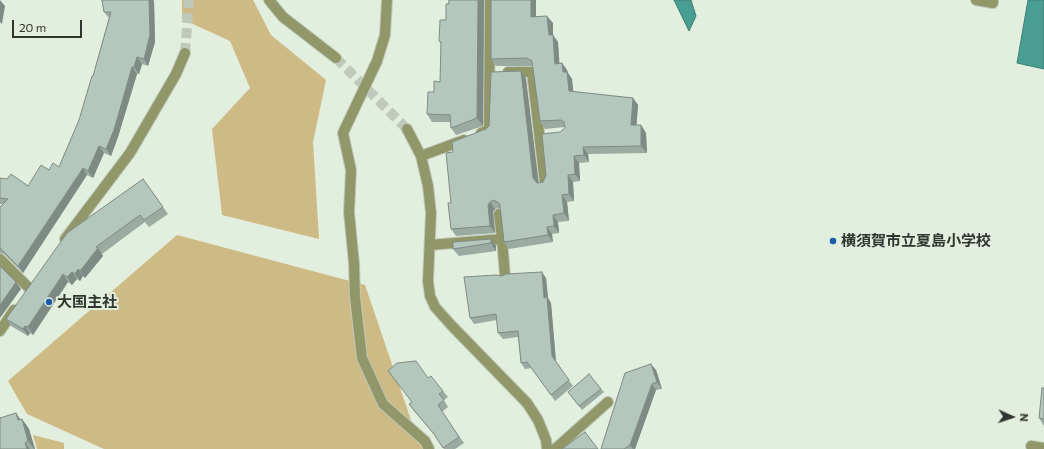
<!DOCTYPE html>
<meta charset="utf-8">
<style>
body{margin:0}
#map{position:relative;width:1044px;height:449px;overflow:hidden;background:#e2eede;font-family:Commissioner,sans-serif}
canvas{display:block}
.north{position:absolute;left:992px;top:397px;width:40px;height:40px;-webkit-text-stroke:3px #e2eede;paint-order:stroke;rotate:93deg;font-size:11px;font-weight:700;line-height:16px;text-align:center;color:#30352f}
.north::after{content:'';display:block;margin:auto;width:14px;height:18px;background:#30352f;clip-path:polygon(50% 0,100% 100%,50% 72%,0 100%)}
.scale{position:absolute;left:12px;top:20px;width:70px;height:18px;box-sizing:border-box;border:2px solid #30352f;border-top:0;padding-left:5px;font-size:12px;line-height:14px;white-space:nowrap;color:#30352f;-webkit-text-stroke:3px #e2eede;paint-order:stroke}
</style>
<div id="map">
<canvas width="1044" height="449"></canvas>
<div class="north">N</div>
<div class="scale">20 m</div>
</div>
<script>
const ctx = document.querySelector('canvas').getContext('2d');
ctx.lineJoin = 'round';
function fill(path, color) { ctx.fillStyle = color; ctx.fill(path, 'evenodd'); }
const toPath = rows => new Path2D(rows.map(r => 'M' + r).join(''));
function strokePath(path, color, width, dash) { ctx.strokeStyle = color; ctx.lineWidth = width; ctx.lineCap = dash ? 'butt' : 'round'; ctx.setLineDash(dash || []); ctx.stroke(path); }
function drawText(font, color, halo, rows, align = 'center') {
  ctx.font = font + ' Commissioner,"Noto Sans JP",sans-serif'; ctx.lineWidth = 4; ctx.setLineDash([]); ctx.textBaseline = 'middle'; ctx.strokeStyle = halo; ctx.fillStyle = color; for (const [text, x, y, turn = 0] of rows) {
    ctx.save(); ctx.translate(x, y); ctx.rotate((+turn || 0) * Math.PI / 180); ctx.textAlign = isNaN(turn) ? turn : align; if (halo) ctx.strokeText(text, 0, 0); ctx.fillText(text, 0, 0); ctx.restore();
  }
}
const green = toPath([
 [182,0,253,0,271,35,326,80,313,142,319,239,222,215,212,129,250,88,230,41,182,19],
 [177,235,365,285,413,426,423,449,104,449,27,414,8,381],
 [33,435,64,443,64,449,37,449]
]);
const water = toPath([
 [674,0,691,0,696,16,689,31,674,0],
 [1028,0,1044,0,1044,69,1017,63,1028,0]
]);
const minorTunnel = toPath([
 [185,53,189,0],
 [336,58,407,129]
]);
const minor = toPath([
 [269,0,283,17,336,58],
 [387,0,385,35,377,61,343,133,351,170,349,212,354,263,355,297,362,358,383,404,425,441,429,449],
 [976,0,993,3,993,0],
 [508,72,532,72,545,184],
 [407,129,421,156,428,186,431,213,428,281,430,296,435,307,452,326,527,403,538,420,546,440,547,449],
 [481,133,489,130,490,0],
 [421,156,464,140],
 [499,214,502,239],
 [65,239,130,153,176,74,185,53],
 [430,245,502,239,505,276],
 [0,259,29,288],
 [0,331,14,310],
 [1031,446,1044,448],
 [555,449,608,402]
]);
const wall = toPath([
 [102,0,153,0,154,1,155,42,148,66,142,64,139,74,137,74,118,137,111,156,104,153,93,178,87,175,23,273,4,254,0,253,0,207,3,204,0,204,0,178,28,186,49,170,59,167,79,120,93,76,109,18,104,12],
 [449,0,484,0,483,126,456,135,451,128,451,122,432,122,427,114,434,92,440,82,441,44,439,41,446,20],
 [491,0,536,0,536,17,553,23,553,35,558,42,559,63,562,63,567,70,568,73,572,79,573,92,633,98,638,105,636,125,641,125,646,133,647,153,588,154,589,162,579,163,580,181,573,182,574,201,567,202,569,221,558,222,559,233,552,234,553,242,509,249,504,242,501,208,499,208,495,209,493,212,495,233,456,236,451,229,451,203,453,152,489,126,521,71,526,79,538,182,543,182,546,176,560,132,565,128,565,127,545,129,540,121,533,66,496,66,491,59],
 [143,179,168,214,149,227,145,222,102,254,103,256,85,278,83,276,80,281,77,279,72,285,68,282,33,335,30,333,28,336,11,326,6,319],
 [491,239,496,246,496,251,459,256,453,249],
 [501,276,546,278,548,298,551,303,556,362,573,386,555,401,532,368,525,369,521,363,518,337,503,339,498,333,497,320,474,324,470,318],
 [656,370,662,389,656,390,635,449,601,449],
 [388,371,428,378,443,391,448,397,444,400,448,407,442,412,464,443,455,449,444,449,438,439,414,411,409,404,412,402],
 [1044,388,1044,426,1039,418],
 [601,389,604,392,582,410,571,396],
 [0,417,20,419,22,419,29,429,35,449,0,449]
]);
const shadedWall = toPath([
 [0,0,5,6,2,24,0,22],
 [149,0,153,0,154,1,155,42,148,66,144,59],
 [478,0,484,0,483,126,477,118],
 [531,0,536,0,536,24,531,17],
 [547,16,553,23,553,35,558,42,560,71,555,64,549,35],
 [137,57,142,64,139,74,134,67],
 [562,63,567,70,568,73,572,79,574,99,569,91,563,72],
 [132,67,137,74,118,137,111,156,106,149],
 [521,71,526,79,539,185,533,178],
 [633,98,638,105,636,133,631,125],
 [641,125,646,133,647,153,641,146],
 [99,146,104,153,93,178,88,171],
 [583,147,588,154,589,162,584,155],
 [574,156,579,163,580,181,575,174],
 [83,168,87,175,23,273,18,266],
 [568,175,573,182,574,201,569,194],
 [562,195,567,202,569,221,564,213],
 [490,202,495,209,493,212,495,233,490,226,488,205],
 [553,215,558,222,559,233,554,226],
 [547,227,552,234,553,242,548,235],
 [491,239,496,246,496,251,491,243],
 [98,248,103,256,85,278,80,271],
 [78,269,83,276,80,281,75,274],
 [72,272,77,279,72,285,67,277],
 [542,272,546,278,548,298,551,303,556,362,552,356,544,298],
 [63,274,68,282,33,335,28,327],
 [16,282,21,289,0,318,0,305],
 [25,326,30,333,28,336,23,329],
 [651,364,656,370,662,389,657,382],
 [652,384,656,390,635,449,633,449,630,445],
 [16,413,23,423,22,419,29,429,35,449,34,449,28,441,18,420],
 [25,443,30,449,27,449]
]);
const building = toPath([
 [102,0,149,0,150,35,144,59,137,57,134,67,132,67,114,130,106,149,99,146,88,171,83,168,18,266,0,248,0,207,8,199,0,198,0,178,7,179,11,174,28,186,41,165,49,170,53,163,59,167,79,120,92,76,93,76,111,12,104,12,102,0],
 [449,0,478,0,477,118,451,128,450,115,427,114,428,92,434,92,434,81,440,82,441,42,439,41,440,20,446,20,446,4,449,4,449,0],
 [491,0,531,0,531,17,547,16,549,35,553,35,555,64,562,63,563,72,567,72,569,91,633,98,631,125,641,125,641,146,583,147,584,155,574,156,575,174,568,175,569,194,562,195,564,213,553,215,554,226,547,227,548,235,504,242,500,206,499,203,494,200,490,202,488,205,490,226,451,229,448,203,451,203,446,153,453,152,452,142,486,129,489,126,491,72,521,71,533,178,537,183,543,182,546,176,542,134,560,132,565,128,564,122,561,120,540,121,532,61,527,58,491,59,491,0],
 [143,179,163,207,144,220,140,215,96,247,98,248,80,271,78,269,75,274,72,272,67,277,63,274,28,327,25,326,23,329,6,319,67,233,143,179],
 [491,239,491,243,453,249,453,242,491,239],
 [0,266,16,282,0,305,0,266],
 [542,272,544,298,547,297,552,356,569,380,551,395,527,362,521,363,518,331,498,333,496,314,470,318,464,277,496,275,501,276,506,274,542,272],
 [416,361,428,378,431,376,443,391,439,394,444,400,438,405,459,437,443,448,434,434,409,404,412,402,388,371,397,363,416,361],
 [651,364,657,382,652,384,630,445,624,449,601,449,625,373,651,364],
 [589,374,601,389,579,406,568,392,589,374],
 [1042,388,1044,388,1044,419,1039,418,1042,388],
 [16,413,18,420,22,419,28,441,25,443,27,449,0,449,0,418,16,413],
 [585,432,598,449,562,449,585,432]
]);
const markers = [
 [833,241,4,"#1a5aab"],
 [49,302,4,"#1a5aab"]
];
const poiNames = [
 ["横須賀市立夏島小学校",841,241],
 ["大国主社",57,302]
];
fill(green, '#ceba84');
fill(water, '#499e94');
strokePath(water, '#427e76', 1);
strokePath(minorTunnel, '#bec9bb', 10, [10, 5]);
strokePath(minor, '#bec9bb', 12);
strokePath(minor, '#919768', 10);
fill(wall, '#9baba2');
fill(shadedWall, '#7e8b84');
fill(building, '#b4c7bc');
strokePath(building, '#7e8b84', 1);
for (const [x, y, r, color] of markers) { const dot = new Path2D(); dot.arc(x, y, r, 0, 2 * Math.PI); ctx.fillStyle = color; ctx.fill(dot); strokePath(dot, '#e2eede', 1.5); }
drawText('bold 15px', '#30352f', '#e2eede', poiNames, 'left');
</script>
